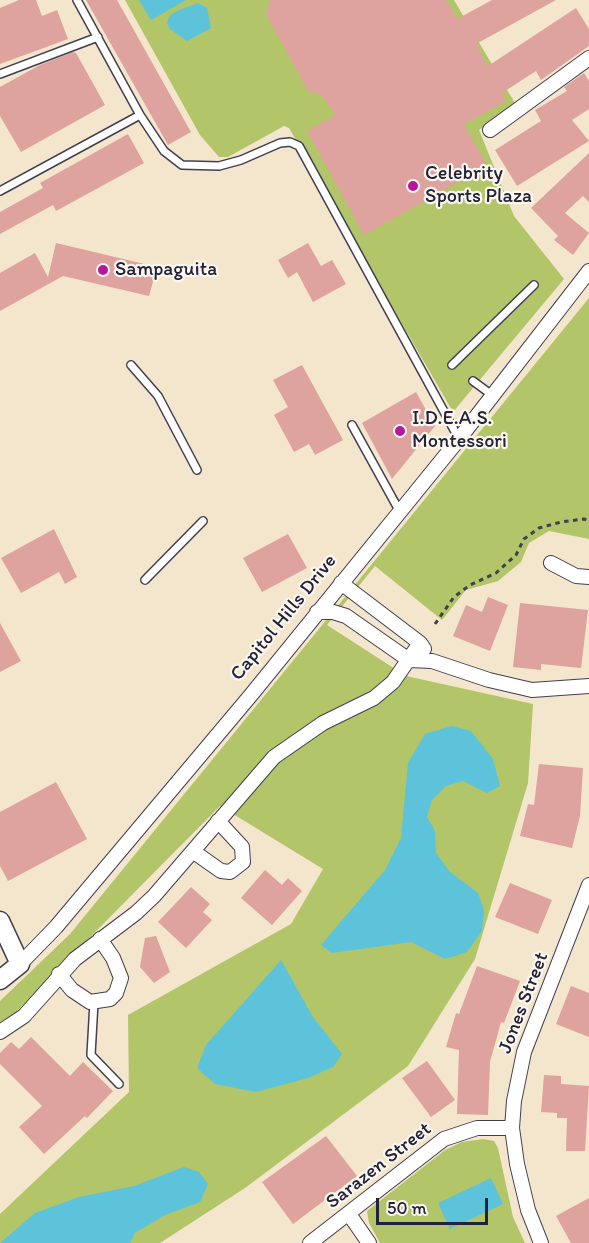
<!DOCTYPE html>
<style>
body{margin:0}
#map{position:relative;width:589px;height:1243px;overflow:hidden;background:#f3e6cc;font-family:Itim,sans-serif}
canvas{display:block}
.scale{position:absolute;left:376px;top:1198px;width:112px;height:27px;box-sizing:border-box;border:3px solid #22223b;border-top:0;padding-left:8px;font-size:18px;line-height:21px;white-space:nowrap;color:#22223b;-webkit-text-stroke:4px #fbf7ec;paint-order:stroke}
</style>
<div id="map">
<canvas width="589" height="1243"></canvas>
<div class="scale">50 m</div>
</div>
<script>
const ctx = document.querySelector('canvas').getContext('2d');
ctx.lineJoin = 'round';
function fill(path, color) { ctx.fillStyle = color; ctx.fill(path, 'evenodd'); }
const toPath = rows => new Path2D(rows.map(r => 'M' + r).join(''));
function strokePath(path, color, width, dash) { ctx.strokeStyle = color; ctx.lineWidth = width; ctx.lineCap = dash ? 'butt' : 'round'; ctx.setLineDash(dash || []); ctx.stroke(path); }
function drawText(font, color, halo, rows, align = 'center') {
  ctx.font = font + ' Itim,sans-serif'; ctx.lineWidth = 4.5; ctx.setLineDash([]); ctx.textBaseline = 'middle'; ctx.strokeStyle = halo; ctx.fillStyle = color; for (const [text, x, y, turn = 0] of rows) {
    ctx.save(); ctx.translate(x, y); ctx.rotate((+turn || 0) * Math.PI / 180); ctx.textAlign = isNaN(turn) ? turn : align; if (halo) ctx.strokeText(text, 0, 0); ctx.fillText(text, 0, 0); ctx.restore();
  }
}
const green = toPath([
 [125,0,454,0,516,105,479,130,514,216,564,279,453,412,289,128,284,126,228,157,219,157,200,135],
 [589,298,589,539,549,531,529,543,521,562,498,581,466,590,442,620,375,566,327,625,406,676,533,704,528,783,475,959,408,1066,245,1188,160,1243,0,1243,0,1214,129,1092,128,1015,291,924,323,869,220,806,8,1020,0,1024,0,1001,70,934],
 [483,1139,494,1141,498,1148,513,1217,525,1243,380,1243,369,1223,367,1211,445,1150,462,1142]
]);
const water = toPath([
 [139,0,186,0,151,20],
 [198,3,207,8,211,28,187,41,170,29,167,23,170,15,179,10],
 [452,726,471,731,493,759,500,786,487,793,463,781,446,786,432,800,427,817,435,831,436,853,450,872,478,893,484,910,482,931,467,952,445,959,411,942,332,953,321,945,385,870,401,838,408,763,425,734],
 [281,960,313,1017,342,1054,333,1067,308,1078,256,1092,215,1084,197,1068,206,1045],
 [184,1167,199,1172,208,1184,200,1202,165,1215,135,1233,130,1243,0,1243,35,1213,79,1197,134,1186],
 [491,1178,503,1204,450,1229,438,1203]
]);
const building = toPath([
 [19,0,36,0,42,16,57,10,68,39,0,64,0,8],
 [86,0,117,0,191,132,168,145],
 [270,0,446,0,457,19,492,0,556,0,476,44,488,66,576,8,589,29,589,46,541,80,536,71,502,93,506,101,464,124,487,166,364,235,307,131,336,115,322,96,308,91,266,14],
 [73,52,76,53,105,105,21,152,0,116,0,87,40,65],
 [584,73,589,81,589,109,572,120,589,141,517,186,495,150,541,121,535,110,567,91,564,87],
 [128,134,144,163,56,211,53,205,0,234,0,212,43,188,40,183],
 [589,153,589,202,583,196,565,213,589,233,573,255,554,240,558,236,531,208],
 [56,243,157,267,149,296,63,276,0,311,0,273,35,253,48,277],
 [308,243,321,266,332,260,346,284,313,302,297,272,288,278,278,260],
 [302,365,343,440,315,455,309,444,294,452,274,415,288,407,273,380],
 [416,392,435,426,392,479,362,423],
 [54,529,77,577,65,584,59,572,21,593,1,558],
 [288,534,307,568,262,592,243,558],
 [488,597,508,605,490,651,453,636,466,605,482,612],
 [520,603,588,610,581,668,541,664,541,670,513,667],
 [0,623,21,661,0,672],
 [539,764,583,768,580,816,572,848,520,836,528,804,534,805],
 [56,782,87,839,8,881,0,866,0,812],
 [265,870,282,885,288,878,302,891,272,925,241,898],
 [510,883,552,900,538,934,495,917],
 [191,887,210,904,203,912,212,920,186,948,158,922],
 [156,936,170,972,154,983,140,967,145,938],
 [477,966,520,981,504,1023,501,1022,490,1062,488,1115,457,1114,459,1050,446,1047,456,1013,459,1014],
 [571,986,589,993,589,1037,556,1024],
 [31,1037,70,1076,83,1062,113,1091,87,1118,85,1116,44,1154,19,1127,42,1106,0,1064,0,1053,11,1042,19,1049],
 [427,1061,455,1100,431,1117,402,1078],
 [544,1075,561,1076,561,1084,589,1086,585,1151,566,1151,567,1118,557,1118,557,1113,541,1112],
 [326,1136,357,1176,293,1224,262,1182],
 [589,1198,589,1243,571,1243,556,1216]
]);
const path = toPath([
 [435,624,454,597,470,585,496,573,516,555,524,539,539,528,561,522,584,519,589,521]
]);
const service = toPath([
 [77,0,140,115,164,151,182,165,219,166,241,160,280,143,290,142,299,146,459,439],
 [0,74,98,37],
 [0,191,140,115],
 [131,365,158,396,197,470],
 [452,365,534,285],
 [473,381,492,395],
 [352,425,400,512],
 [145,580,203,521],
 [94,1002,91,1055,119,1084]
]);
const minor = toPath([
 [490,130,589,58],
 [551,563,576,576,589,577],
 [341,583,420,643,424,649],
 [317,612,333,612,346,616,409,660,432,661,489,680,532,690,589,686],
 [194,852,221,871,230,872,243,862,242,847,218,821],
 [20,964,56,927,251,695,459,439,589,271],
 [59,974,72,990,90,1002,110,999,116,993,121,978,113,958,100,939],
 [0,1032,24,1016,75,959,136,913,154,896,274,757,323,723,374,698,393,682,420,643],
 [349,1214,369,1243],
 [310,1243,444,1139,477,1128,512,1128],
 [541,1243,528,1210,517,1164,512,1128,514,1101,524,1052,589,885]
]);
const tertiary = toPath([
 [0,921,20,964,0,980]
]);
const markers = [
 [413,186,6,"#b5179e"],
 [103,270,6,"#b5179e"],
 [400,431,6,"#b5179e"]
];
const poiNames = [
 ["Celebrity",425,174],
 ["Sports Plaza",425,197],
 ["Sampaguita",115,270],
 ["I.D.E.A.S.",412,419],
 ["Montessori",412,442]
];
const streetNames = [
 ["Capitol Hills Drive",284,618,-51],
 ["Jones Street",524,1003,-69],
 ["Sarazen Street",379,1166,-38]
];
fill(green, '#b2c569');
fill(water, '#5cc3da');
fill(building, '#dea29f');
strokePath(service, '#413f51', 10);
strokePath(minor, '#413f51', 16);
strokePath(tertiary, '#413f51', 21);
strokePath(path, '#413f51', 3, [4.5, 4.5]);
strokePath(service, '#fff', 7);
strokePath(minor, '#fff', 14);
strokePath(tertiary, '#fff', 18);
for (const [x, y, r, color] of markers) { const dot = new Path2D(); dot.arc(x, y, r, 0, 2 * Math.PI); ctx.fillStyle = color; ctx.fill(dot); strokePath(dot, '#fbf7ec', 2); }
drawText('20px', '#22223b', '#fbf7ec', poiNames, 'left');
drawText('20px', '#22223b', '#fbf7ec', streetNames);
</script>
